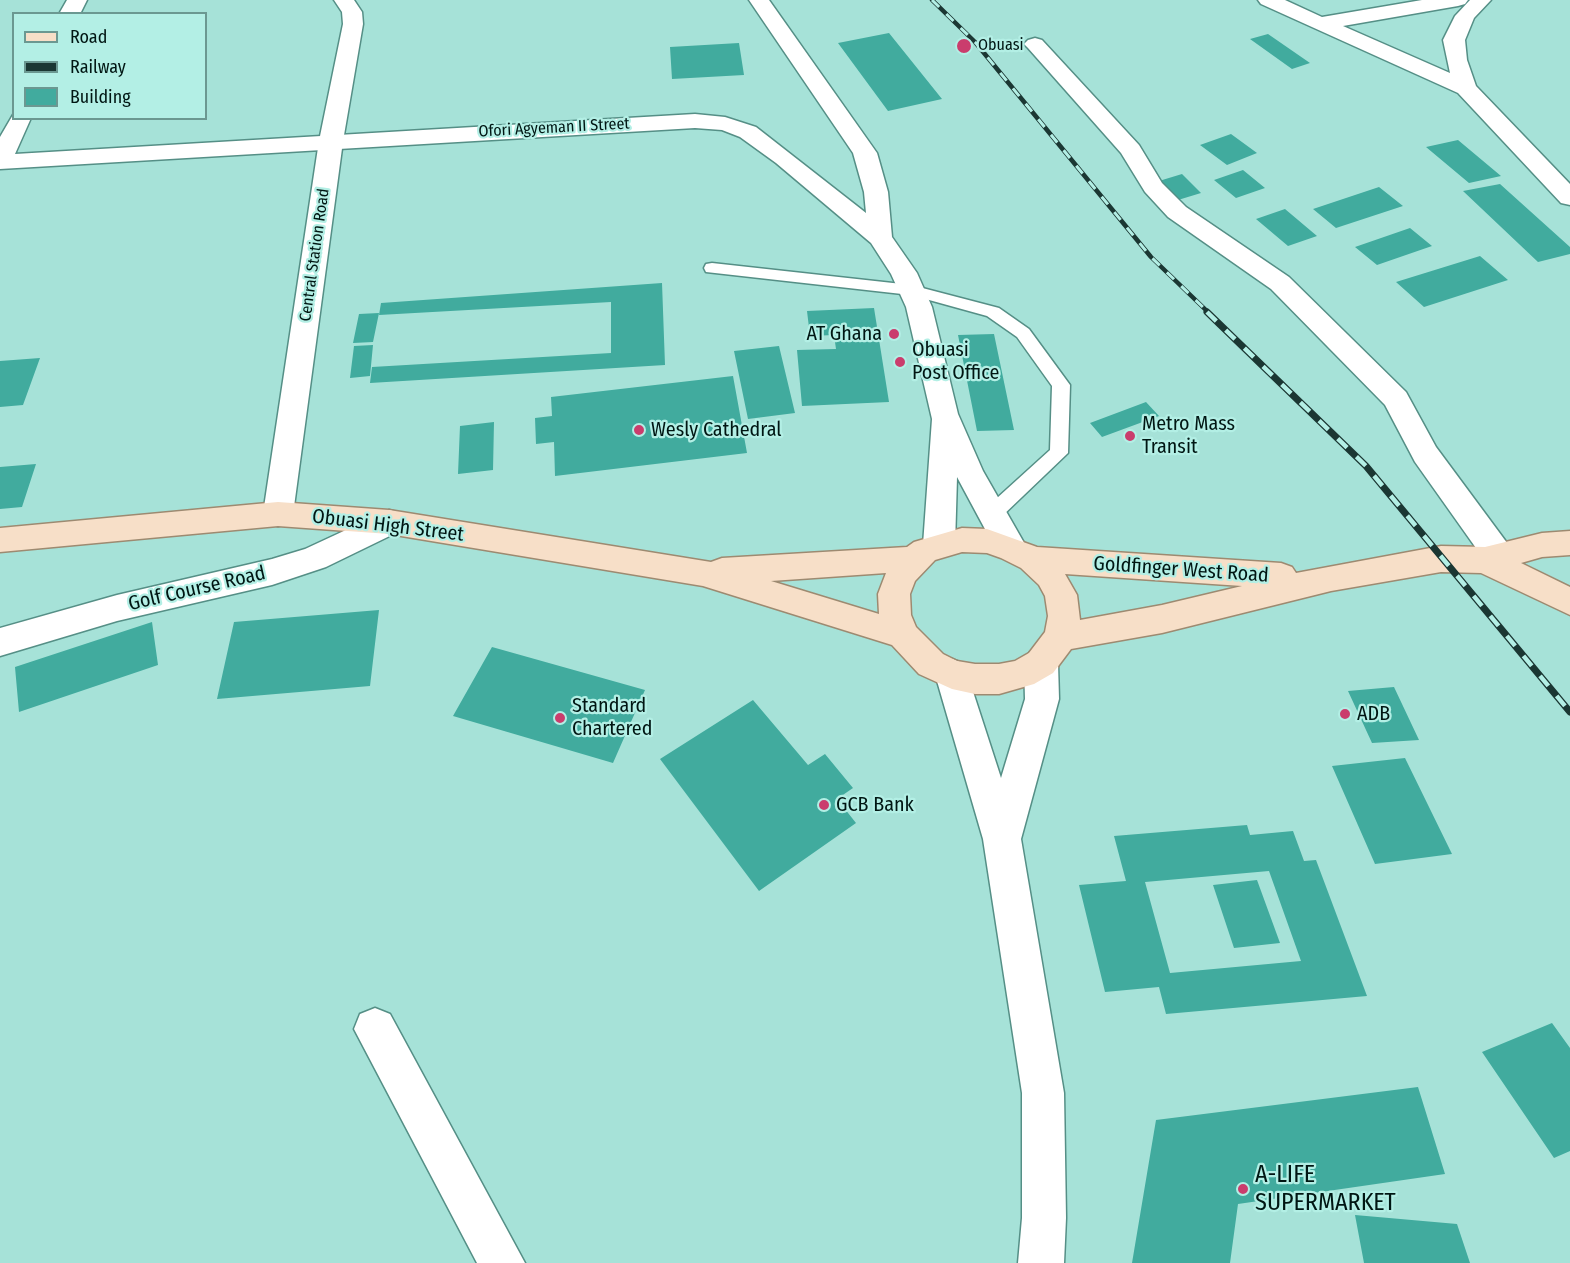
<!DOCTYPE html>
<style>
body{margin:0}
#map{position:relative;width:1570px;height:1263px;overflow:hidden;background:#a6e2d8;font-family:"Fira Sans Condensed",sans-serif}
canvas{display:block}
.legend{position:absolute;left:12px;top:12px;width:195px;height:108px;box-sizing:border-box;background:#b3efe5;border:2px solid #6b9891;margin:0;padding:8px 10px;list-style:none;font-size:18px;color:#001613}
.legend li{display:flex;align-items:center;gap:12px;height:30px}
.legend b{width:30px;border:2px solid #6b9891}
</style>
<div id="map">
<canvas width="1570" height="1263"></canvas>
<ul class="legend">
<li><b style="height:8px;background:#f7dfc8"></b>Road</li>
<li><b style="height:8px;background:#1b3733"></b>Railway</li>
<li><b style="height:16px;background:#41ab9e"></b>Building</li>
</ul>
</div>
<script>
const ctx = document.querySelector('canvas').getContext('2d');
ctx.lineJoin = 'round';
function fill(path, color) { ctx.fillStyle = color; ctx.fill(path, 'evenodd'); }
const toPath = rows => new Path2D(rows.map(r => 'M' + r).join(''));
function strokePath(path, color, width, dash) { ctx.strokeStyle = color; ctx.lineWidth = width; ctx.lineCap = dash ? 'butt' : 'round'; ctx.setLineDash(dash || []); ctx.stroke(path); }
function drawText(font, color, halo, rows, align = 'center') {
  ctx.font = font + ' "Fira Sans Condensed",sans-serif'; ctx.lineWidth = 4.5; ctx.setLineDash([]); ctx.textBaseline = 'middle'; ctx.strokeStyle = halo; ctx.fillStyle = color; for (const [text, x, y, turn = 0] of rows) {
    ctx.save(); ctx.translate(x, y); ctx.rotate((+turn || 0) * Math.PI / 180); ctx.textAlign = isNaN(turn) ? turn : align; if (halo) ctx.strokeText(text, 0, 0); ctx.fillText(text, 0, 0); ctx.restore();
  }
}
const building = toPath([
 [889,33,942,99,888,111,838,43],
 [1268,34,1310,63,1292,69,1250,39],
 [739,43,744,75,672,79,670,47],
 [1231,134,1257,153,1227,165,1200,145],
 [1458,140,1501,176,1469,183,1426,147],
 [1243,170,1265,188,1236,198,1214,180],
 [1182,174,1201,193,1178,200,1159,181],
 [1500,184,1570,247,1570,254,1538,262,1463,191],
 [1379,187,1403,206,1336,228,1313,209],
 [1285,209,1317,236,1288,246,1256,219],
 [1410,228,1432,246,1377,265,1355,247],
 [1480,256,1508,280,1424,307,1396,282],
 [662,283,665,365,370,383,372,367,611,353,611,302,379,315,381,303],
 [874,308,889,402,802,406,797,350,836,349,834,335,810,336,807,311],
 [379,313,373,342,353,343,359,314],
 [994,334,1014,430,977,431,958,335],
 [373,345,370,376,350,378,354,346],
 [779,346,795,413,748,419,734,351],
 [40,358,23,405,0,407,0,361],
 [733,376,747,453,555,476,554,442,536,444,535,418,552,416,551,397],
 [1146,402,1159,416,1102,437,1090,423],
 [494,422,493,470,458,474,460,426],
 [36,464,22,507,0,509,0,467],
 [379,610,370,686,217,699,234,622],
 [152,622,158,665,19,712,15,667],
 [492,647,645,690,613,763,453,716],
 [1394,687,1419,740,1372,743,1348,691],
 [753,700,808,765,825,754,853,788,837,799,856,823,759,891,660,759],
 [1405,758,1452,854,1375,864,1332,766],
 [1247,825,1250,835,1293,831,1304,861,1316,860,1367,996,1166,1014,1159,987,1105,992,1079,885,1126,881,1114,836],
 [1269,871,1301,961,1170,973,1145,882],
 [1257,880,1280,943,1234,948,1213,885],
 [1552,1023,1570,1048,1570,1151,1554,1158,1482,1052],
 [1418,1087,1445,1174,1238,1204,1230,1263,1132,1263,1156,1120],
 [1355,1215,1457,1224,1470,1263,1364,1263]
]);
const lane = toPath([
 [712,263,911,285,999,308,1029,329,1070,385,1068,453,1000,518,993,521,986,518,983,513,986,508,1050,450,1052,386,1017,337,987,316,911,295,706,272,704,268,706,264,712,263]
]);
const street = toPath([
 [67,0,87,0,80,14,59,14,67,0],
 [749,0,769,0,877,153,888,192,892,237,917,273,932,307,958,414,983,471,1027,548,1022,557,1011,560,1000,557,957,477,955,545,950,554,939,557,928,554,923,545,932,419,906,307,891,274,871,243,776,163,740,137,722,130,695,128,0,169,0,137,14,113,14,118,31,118,15,154,695,114,725,117,756,127,866,213,864,192,853,153,749,0],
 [1258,0,1285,0,1322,17,1422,0,1468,0,1465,4,1458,6,1343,26,1450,73,1443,40,1455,16,1470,0,1491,0,1474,18,1465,40,1467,60,1476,86,1570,184,1570,205,1561,203,1458,93,1261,4,1258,0],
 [1035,38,1042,40,1139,145,1162,183,1186,207,1289,277,1406,392,1436,447,1510,547,1515,556,1510,565,1499,569,1488,565,1415,462,1385,405,1271,289,1168,217,1145,192,1121,153,1028,48,1024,44,1028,40,1035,38],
 [389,510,400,513,404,522,400,531,326,567,272,585,117,621,0,656,0,628,117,595,272,559,305,549,389,510],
 [1041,649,1053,653,1058,663,1059,699,1021,839,1064,1093,1066,1218,1064,1263,1018,1263,1022,1218,1022,1093,983,839,935,674,940,664,952,659,964,664,1001,778,1025,699,1024,663,1029,653,1041,649],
 [375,1008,390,1014,525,1263,477,1263,354,1029,360,1014,375,1008]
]);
const secondary = toPath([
 [334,0,354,0,362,12,363,24,343,141,293,514,289,522,278,526,267,522,263,514,319,141,343,24,342,12,334,0]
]);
const primary = toPath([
 [278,502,389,510,711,562,722,558,907,547,914,542,962,528,987,529,1037,547,1281,563,1292,567,1296,573,1441,546,1485,547,1542,533,1570,531,1570,555,1542,557,1521,563,1570,587,1570,615,1481,573,1441,572,1331,591,1162,633,1071,649,1053,673,1034,684,999,694,975,694,952,689,919,674,892,645,703,586,389,534,278,526,0,552,0,528,278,502],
 [962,552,987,553,1001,558,1021,568,1039,585,1045,596,1048,616,1045,632,1029,653,1015,661,999,664,975,664,957,661,943,654,916,627,911,615,910,594,915,581,935,560,962,552],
 [886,573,878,594,879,614,771,581,886,573],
 [1065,574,1242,586,1162,605,1080,620,1077,595,1065,574]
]);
const railFar1 = toPath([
 [932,0,975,42,1151,257,1209,313]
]);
const rail = toPath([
 [1207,312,1366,466,1570,712]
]);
const markers = [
 [964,46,8,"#ca3d6d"],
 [894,334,6,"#ca3d6d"],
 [900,362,6,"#ca3d6d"],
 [639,430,6,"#ca3d6d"],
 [1130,436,6,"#ca3d6d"],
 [1345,714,6,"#ca3d6d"],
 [560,718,6,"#ca3d6d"],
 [824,805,6,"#ca3d6d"],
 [1243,1189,6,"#ca3d6d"]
];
const farPoinames = [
 ["Obuasi",978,46]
];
const farStreetnames = [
 ["Ofori Agyeman II Street",554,128,-3],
 ["Central Station Road",315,255,-82]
];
const poiNames = [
 ["AT Ghana",882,334,"right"],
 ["Obuasi",912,350],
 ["Post Office",912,373],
 ["Metro Mass",1142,424],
 ["Transit",1142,447],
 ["Wesly Cathedral",651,430],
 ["Standard",572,706],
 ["Chartered",572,729],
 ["ADB",1357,714],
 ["GCB Bank",836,805]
];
const streetNames = [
 ["Obuasi High Street",388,526,7],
 ["Goldfinger West Road",1181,570,4],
 ["Golf Course Road",197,589,-13]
];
const nearPoinames = [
 ["A-LIFE",1255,1175],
 ["SUPERMARKET",1255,1203]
];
fill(building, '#41ab9e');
strokePath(lane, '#558f86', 3);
strokePath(street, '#558f86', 3);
strokePath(secondary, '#558f86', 3);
strokePath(primary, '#9d8a71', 3);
fill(lane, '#fff');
fill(street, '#fff');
fill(secondary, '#fff');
fill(primary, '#f7dfc8');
strokePath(railFar1, '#1b3733', 4.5);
strokePath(rail, '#1b3733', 7);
strokePath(railFar1, '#b3efe5', 3, [10]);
strokePath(rail, '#b3efe5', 4.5, [13]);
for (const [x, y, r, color] of markers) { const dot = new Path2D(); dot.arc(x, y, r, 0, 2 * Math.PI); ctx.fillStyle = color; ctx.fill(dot); strokePath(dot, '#b3efe5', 2); }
drawText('16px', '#001613', '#b3efe5', farPoinames, 'left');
drawText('16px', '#001613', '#b3efe5', farStreetnames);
drawText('20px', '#001613', '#b3efe5', poiNames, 'left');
drawText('20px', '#001613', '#b3efe5', streetNames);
drawText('24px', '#001613', '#b3efe5', nearPoinames, 'left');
</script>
